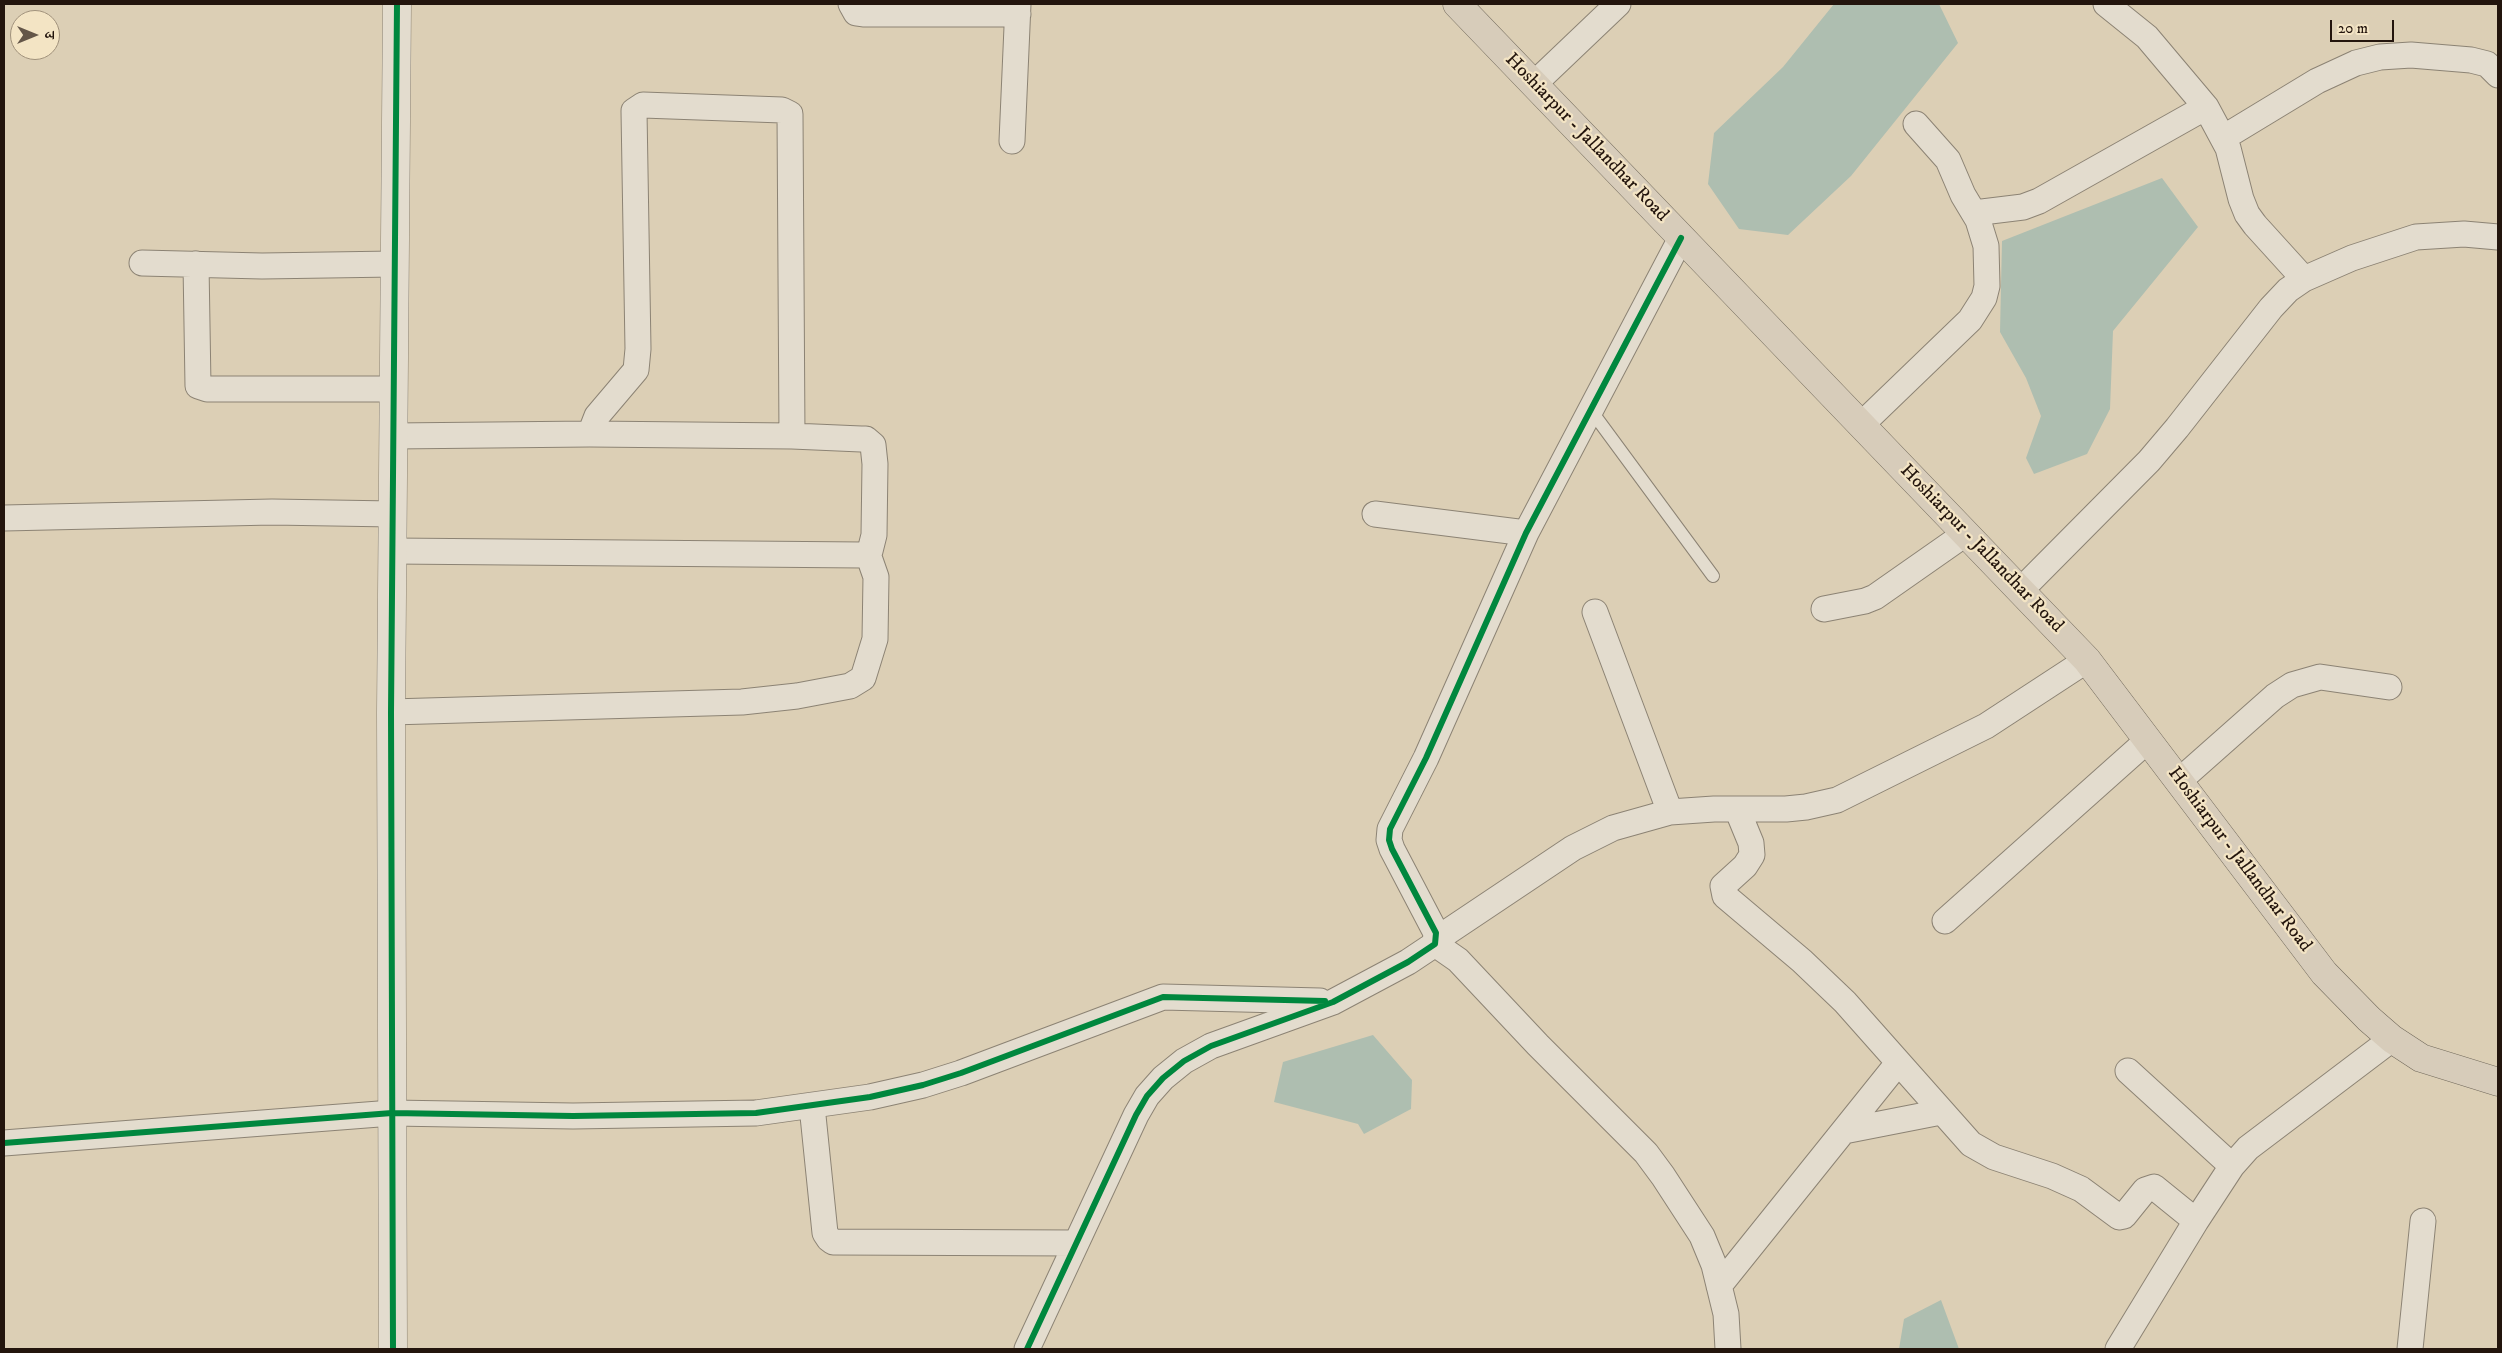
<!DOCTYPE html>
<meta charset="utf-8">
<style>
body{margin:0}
#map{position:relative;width:2502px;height:1353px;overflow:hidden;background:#dccfb5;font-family:"IM FELL DW Pica","Noto Serif Devanagari",serif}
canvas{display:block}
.frame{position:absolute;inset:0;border:5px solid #23150d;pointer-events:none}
.north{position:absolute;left:10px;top:10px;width:50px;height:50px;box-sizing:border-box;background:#f3e4c4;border:1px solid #a0917b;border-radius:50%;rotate:90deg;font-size:14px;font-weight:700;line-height:20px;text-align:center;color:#23150d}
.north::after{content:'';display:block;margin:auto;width:18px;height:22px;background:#645648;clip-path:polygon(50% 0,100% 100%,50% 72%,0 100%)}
.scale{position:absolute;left:2330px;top:20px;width:64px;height:22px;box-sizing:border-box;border:2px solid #23150d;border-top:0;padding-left:6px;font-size:15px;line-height:18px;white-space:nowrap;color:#23150d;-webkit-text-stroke:4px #f3e4c4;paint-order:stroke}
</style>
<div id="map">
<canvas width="2502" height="1353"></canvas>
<div class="frame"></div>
<div class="north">उ</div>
<div class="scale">20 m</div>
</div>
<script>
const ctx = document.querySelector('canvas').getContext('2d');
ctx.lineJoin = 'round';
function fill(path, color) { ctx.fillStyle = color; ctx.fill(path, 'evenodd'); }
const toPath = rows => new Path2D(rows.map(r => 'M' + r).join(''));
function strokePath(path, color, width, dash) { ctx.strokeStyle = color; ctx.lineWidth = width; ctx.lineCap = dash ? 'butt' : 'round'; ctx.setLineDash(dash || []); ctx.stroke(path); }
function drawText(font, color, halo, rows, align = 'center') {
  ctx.font = font + ' "IM FELL DW Pica",serif'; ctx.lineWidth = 4.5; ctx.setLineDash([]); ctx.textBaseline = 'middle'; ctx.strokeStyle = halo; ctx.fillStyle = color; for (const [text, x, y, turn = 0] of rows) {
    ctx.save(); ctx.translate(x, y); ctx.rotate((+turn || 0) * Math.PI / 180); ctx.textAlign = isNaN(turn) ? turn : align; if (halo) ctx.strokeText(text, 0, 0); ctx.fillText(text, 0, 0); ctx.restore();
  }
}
const water = toPath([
 [1834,4,1939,4,1958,43,1851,176,1788,235,1739,229,1708,184,1714,133,1783,67],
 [2162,178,2198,227,2113,331,2110,409,2087,454,2034,474,2026,458,2041,416,2026,378,2000,332,2002,241],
 [1373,1035,1412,1080,1411,1109,1364,1134,1358,1124,1274,1102,1283,1062],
 [1941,1300,1959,1349,1899,1349,1904,1319]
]);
const service = toPath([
 [1590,409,1713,576]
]);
const minor = toPath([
 [851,4,856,13,863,14,1018,14],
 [2106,4,2147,37,2206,107,2228,148,2241,199,2247,214,2255,225,2304,279],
 [1534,84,1618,4],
 [2223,138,2317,81,2356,63,2380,57,2411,55,2471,60,2487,64,2498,75],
 [1012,141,1018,4],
 [1974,213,2023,207,2039,201,2206,107],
 [142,263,262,266,394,264],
 [196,264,198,386,207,389,394,389],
 [1861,425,1970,320,1984,298,1987,286,1986,246,1978,220,1963,195,1948,160,1916,124],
 [590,434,597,416,636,370,638,349,634,111,643,105,782,110,790,114,792,436],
 [1375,514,1526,533],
 [4,518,272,512,393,514],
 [392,551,863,555,870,551,874,535,875,464,873,445,866,439,861,439,792,436,590,434,393,436],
 [2020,591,2149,461,2177,428,2271,308,2288,290,2304,279,2352,258,2416,237,2464,234,2498,237],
 [1824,609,1865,601,1875,597,1965,534],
 [1595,612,1670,812],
 [391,712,742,702,797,696,850,686,863,678,875,639,876,577,868,554],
 [2179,781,2275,696,2292,685,2320,677,2389,687],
 [1737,809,1751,843,1752,855,1745,866,1723,886,1725,896,1802,961,1845,1002,1971,1144,1994,1157,2052,1176,2081,1189,2119,1217,2124,1216,2145,1190,2154,1187,2196,1221],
 [1945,921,2148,740],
 [1437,939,1573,848,1613,828,1670,812,1714,809,1786,809,1806,807,1837,800,1986,726,2087,660],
 [1435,944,1458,960,1538,1045,1646,1153,1663,1176,1702,1236,1714,1265,1726,1314,1728,1349],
 [2128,1071,2232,1166],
 [812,1106,825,1233,829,1239,833,1242,1076,1243],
 [1844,1131,1941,1112],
 [4,1143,392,1113,573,1116,756,1113,870,1097,923,1085,961,1073,1163,997,1320,1001],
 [1719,1286,1898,1063],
 [1027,1349,1136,1115,1147,1096,1163,1078,1184,1061,1211,1046,1333,1002,1408,962,1435,944,1436,933,1392,849,1389,840,1390,829,1426,758,1526,533,1681,238],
 [2118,1349,2196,1221,2232,1166,2248,1148,2392,1039],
 [2410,1349,2423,1221]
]);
const tertiary = toPath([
 [393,1349,391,712,397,4]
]);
const trunk = toPath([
 [1457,4,2087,660,2324,973,2369,1019,2392,1039,2421,1058,2498,1082]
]);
const cycleway = toPath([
 [4,1143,392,1113,573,1116,756,1113,870,1097,923,1085,961,1073,1163,997,1325,1001],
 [393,1349,391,712,397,4],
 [1027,1349,1136,1115,1147,1096,1163,1078,1184,1061,1211,1046,1333,1002,1408,962,1435,944,1436,933,1392,849,1389,840,1390,829,1426,758,1526,533,1681,238]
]);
const streetNames = [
 ["Hoshiarpur - Jallandhar Road",1586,138,46],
 ["Hoshiarpur - Jallandhar Road",1981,549,46],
 ["Hoshiarpur - Jallandhar Road",2239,860,53]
];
fill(water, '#aebeb0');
strokePath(service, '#8c8374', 14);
strokePath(minor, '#8c8374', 27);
strokePath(tertiary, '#8c8374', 29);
strokePath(trunk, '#726a5c', 29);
strokePath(service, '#e3dcce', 12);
strokePath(minor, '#e3dcce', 25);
strokePath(tertiary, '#e3dcce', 28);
strokePath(trunk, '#d7ccba', 28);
strokePath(cycleway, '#00873e', 6);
drawText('19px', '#23150d', '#f3e4c4', streetNames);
</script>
